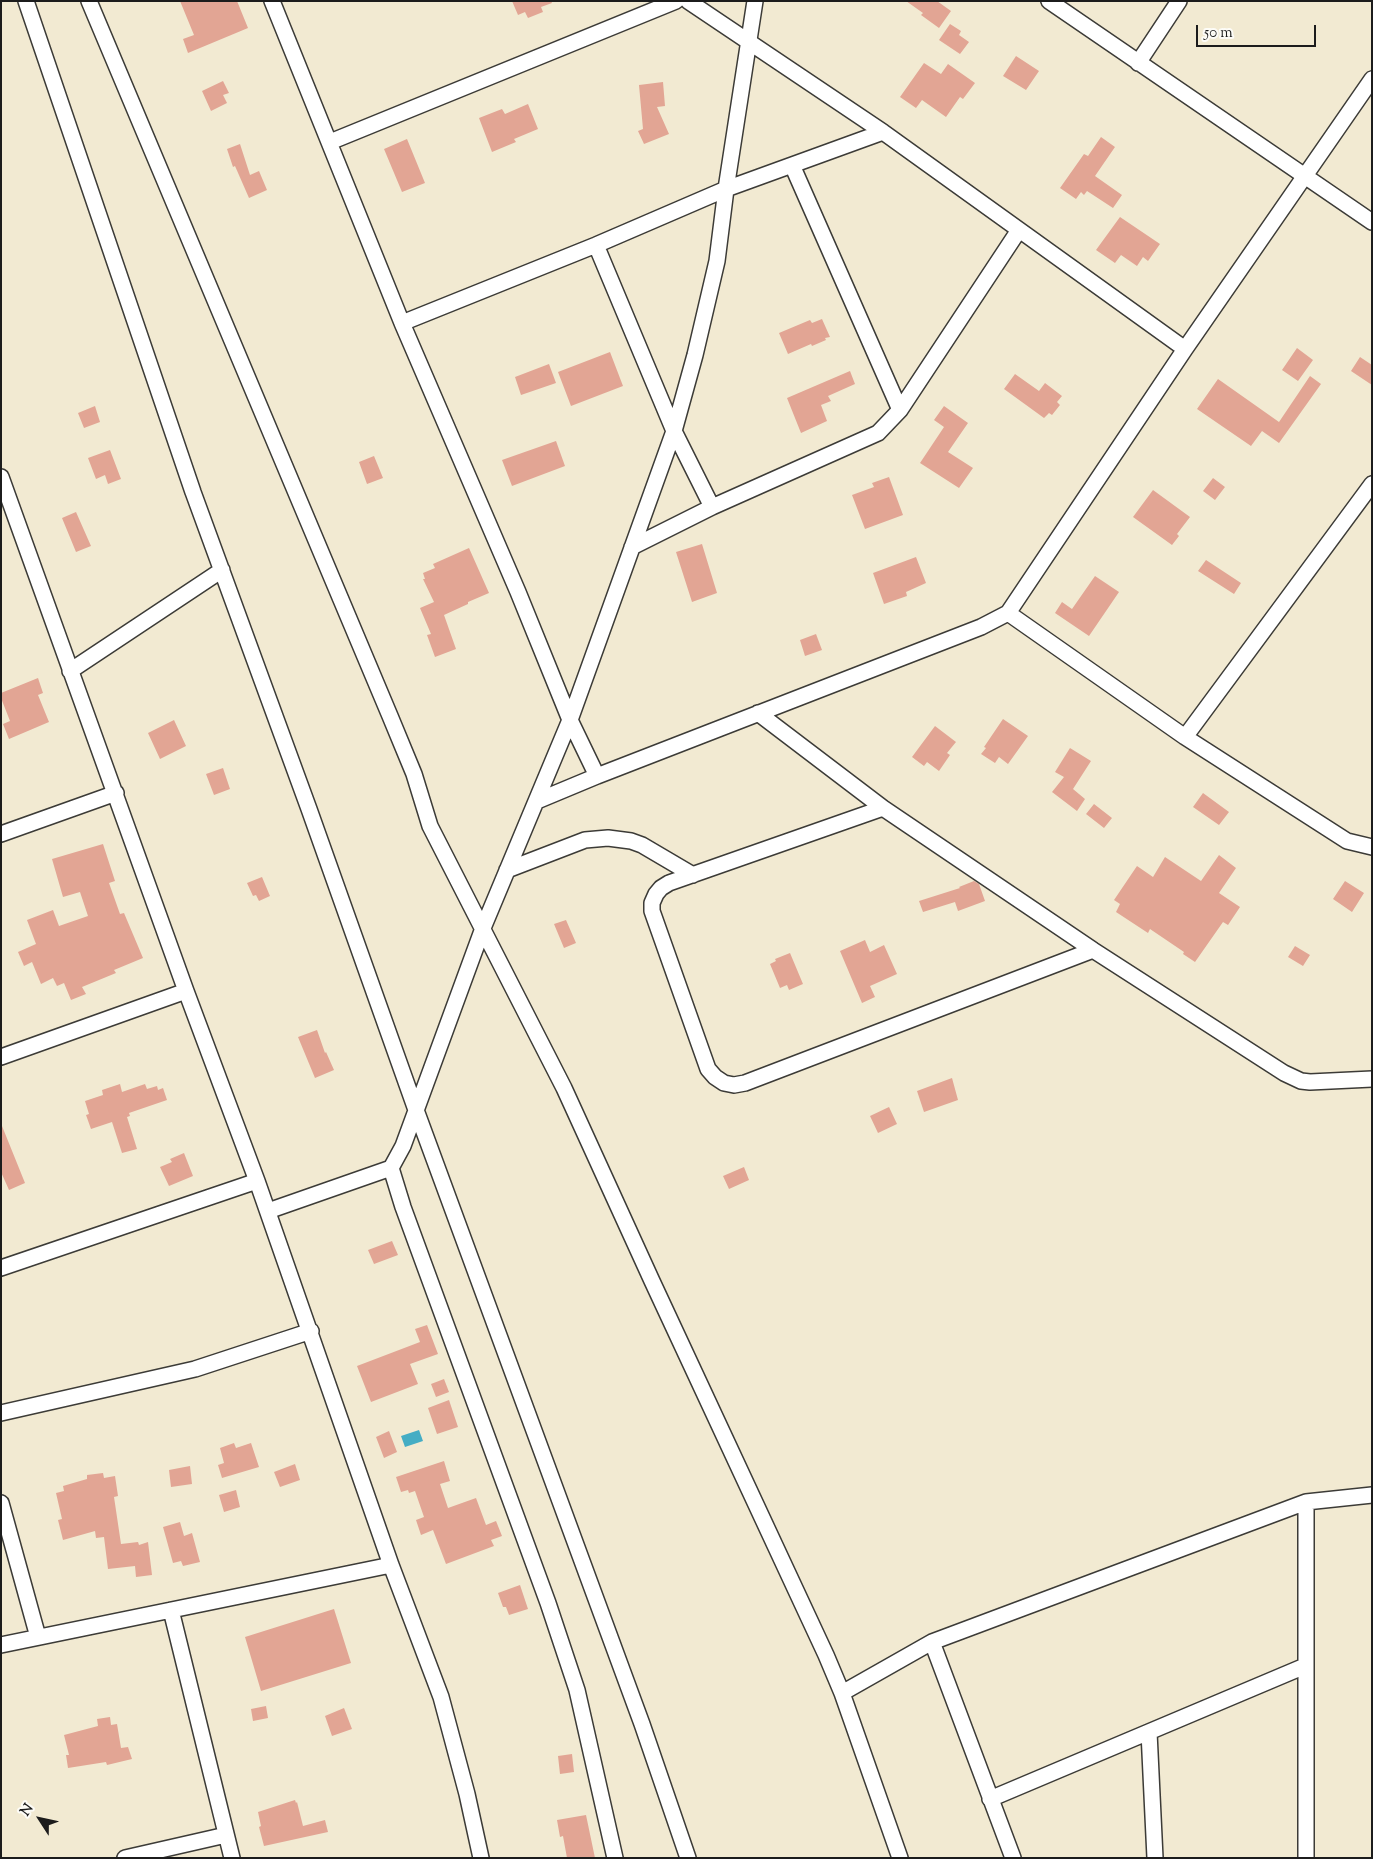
<!DOCTYPE html>
<style>
body{margin:0}
#map{position:relative;width:1373px;height:1859px;overflow:hidden;background:#f2ead2;font-family:"Sorts Mill Goudy",serif}
canvas{display:block}
.frame{position:absolute;inset:0;border:2px solid #1c1c1c;pointer-events:none}
.north{position:absolute;left:15px;top:1794px;width:50px;height:50px;-webkit-text-stroke:4px #fdfcf7;paint-order:stroke;rotate:305deg;font-size:14px;font-weight:700;line-height:20px;text-align:center;color:#1c1c1c}
.north::after{content:'';display:block;margin:auto;width:18px;height:22px;background:#1c1c1c;clip-path:polygon(50% 0,100% 100%,50% 72%,0 100%)}
.scale{position:absolute;left:1196px;top:25px;width:120px;height:22px;box-sizing:border-box;border:2px solid #1c1c1c;border-top:0;padding-left:6px;font-size:15px;line-height:18px;white-space:nowrap;color:#1c1c1c;-webkit-text-stroke:4px #fdfcf7;paint-order:stroke}
</style>
<div id="map">
<canvas width="1373" height="1859"></canvas>
<div class="frame"></div>
<div class="north">N</div>
<div class="scale">50 m</div>
</div>
<script>
const ctx = document.querySelector('canvas').getContext('2d');
ctx.lineJoin = 'round';
function fill(path, color) { ctx.fillStyle = color; ctx.fill(path, 'evenodd'); }
const toPath = rows => new Path2D(rows.map(r => 'M' + r).join(''));
function strokePath(path, color, width, dash) { ctx.strokeStyle = color; ctx.lineWidth = width; ctx.lineCap = dash ? 'butt' : 'round'; ctx.setLineDash(dash || []); ctx.stroke(path); }
const water = toPath([
 [419,1430,423,1441,405,1447,401,1436]
]);
const building = toPath([
 [180,1,237,1,248,28,188,53,183,39,194,35],
 [512,1,551,1,552,3,541,7,543,12,528,18,525,12,518,15],
 [906,1,937,1,951,11,939,28,921,15,923,13],
 [950,24,961,31,959,35,969,42,960,54,939,40],
 [1016,56,1039,71,1026,90,1003,76],
 [924,63,941,74,948,64,975,83,963,99,960,97,946,117,922,100,916,108,900,97],
 [223,81,229,93,223,95,227,103,211,111,202,91],
 [663,82,665,106,657,107,669,134,644,144,638,131,643,129,639,85],
 [528,104,538,129,514,139,516,142,492,152,479,118,502,109,505,114],
 [1101,137,1115,147,1095,176,1122,195,1113,208,1087,191,1084,195,1081,192,1076,199,1060,188,1084,154,1088,156],
 [407,139,425,183,402,192,384,149],
 [240,144,250,175,259,171,267,190,249,198,235,166,233,167,227,149],
 [1120,217,1160,244,1148,261,1143,257,1137,266,1121,255,1115,263,1096,250],
 [822,319,830,337,825,338,826,340,812,346,811,344,788,354,779,333,810,320,812,323],
 [1297,348,1313,360,1298,381,1282,370],
 [610,352,623,386,571,406,558,372],
 [1360,357,1372,365,1372,385,1351,371],
 [549,364,556,383,521,395,515,377],
 [850,371,855,384,828,396,831,401,821,405,827,421,801,433,787,398],
 [1015,374,1039,391,1045,383,1062,396,1057,402,1060,405,1052,415,1049,413,1044,418,1004,389],
 [1310,376,1321,384,1279,443,1262,431,1251,446,1197,409,1218,379,1279,422],
 [95,406,100,422,84,428,78,413],
 [944,406,968,423,948,452,973,468,959,488,920,463,944,427,934,420],
 [556,441,565,466,512,486,502,460],
 [110,450,121,479,108,484,105,475,96,479,88,458],
 [374,456,383,478,367,484,359,462],
 [889,477,903,515,865,529,852,495,874,487,872,483],
 [1213,478,1225,487,1215,500,1203,491],
 [1153,490,1190,517,1177,534,1179,536,1172,545,1133,517],
 [76,512,91,546,76,552,62,518],
 [702,544,717,593,692,602,676,552],
 [469,548,489,593,468,602,468,604,444,615,456,649,435,657,427,635,431,634,420,608,434,602,423,579,425,579,423,573,435,568,433,564],
 [916,557,926,583,906,592,907,596,884,604,873,573],
 [1206,560,1241,583,1234,594,1198,571],
 [1095,576,1119,592,1089,636,1055,613,1062,602,1072,609],
 [816,634,822,650,805,656,800,640],
 [38,678,43,693,38,695,49,722,9,739,3,724,10,721,1,698,1,693],
 [1003,719,1028,736,1008,764,999,757,995,763,981,754,986,748,984,747],
 [174,720,186,746,160,759,148,733],
 [935,726,956,742,947,753,950,755,939,771,927,762,924,766,912,757],
 [1070,748,1091,761,1073,789,1085,799,1077,811,1052,792,1064,777,1055,772],
 [223,768,230,789,214,795,206,774],
 [1203,793,1229,812,1219,825,1193,807],
 [1094,804,1112,818,1104,828,1086,814],
 [103,844,115,881,109,883,120,914,124,913,143,958,114,970,116,973,82,987,86,994,71,1000,64,983,57,986,53,978,41,984,32,962,24,966,18,952,36,944,27,920,53,910,59,926,88,916,80,892,63,897,52,859],
 [1219,855,1236,868,1219,893,1240,907,1228,925,1223,922,1195,962,1183,954,1184,952,1150,929,1148,933,1116,912,1120,904,1114,900,1137,866,1153,877,1165,857,1201,881],
 [262,877,270,896,259,901,256,895,253,896,247,883],
 [974,881,979,884,985,901,958,911,955,902,923,912,919,901,960,888,959,887],
 [1345,881,1364,893,1352,912,1333,899],
 [566,920,576,943,564,948,554,924],
 [865,940,870,952,884,945,897,974,870,986,875,997,862,1003,840,951],
 [1295,946,1310,955,1303,966,1288,957],
 [790,953,803,984,789,990,787,985,780,988,770,964,776,961,775,959],
 [317,1030,325,1053,326,1052,334,1070,315,1078,298,1037],
 [952,1078,958,1100,924,1112,917,1091],
 [120,1084,122,1092,145,1084,147,1089,157,1086,158,1090,163,1088,167,1100,129,1113,130,1116,127,1117,137,1149,122,1153,112,1122,91,1129,86,1115,89,1114,85,1101,103,1095,102,1090],
 [889,1107,897,1124,878,1133,870,1116],
 [2,1126,25,1183,9,1190,1,1172],
 [184,1153,193,1176,169,1186,160,1167,172,1162,170,1159],
 [744,1167,749,1180,729,1189,723,1176],
 [392,1241,398,1255,374,1264,368,1250],
 [427,1325,438,1354,410,1364,418,1384,371,1402,357,1366,420,1342,415,1329],
 [444,1379,449,1392,436,1397,431,1384],
 [449,1400,458,1427,437,1434,428,1408],
 [389,1431,397,1452,384,1458,376,1437],
 [234,1443,236,1448,251,1443,259,1467,222,1478,218,1465,224,1463,220,1448],
 [444,1461,450,1481,440,1484,448,1508,476,1498,486,1525,496,1521,502,1536,491,1540,494,1546,446,1564,433,1530,421,1535,416,1520,424,1517,415,1491,409,1493,408,1490,401,1492,396,1477],
 [295,1464,300,1480,280,1487,274,1472],
 [190,1466,192,1484,171,1487,169,1470],
 [103,1473,104,1478,115,1476,118,1496,114,1497,121,1544,138,1542,139,1545,148,1542,152,1575,136,1577,135,1566,108,1569,104,1537,96,1538,95,1531,63,1540,58,1520,62,1519,56,1493,64,1491,63,1486,87,1479,87,1475],
 [236,1490,240,1507,224,1512,219,1495],
 [180,1522,184,1536,192,1533,200,1562,183,1566,181,1561,173,1563,163,1527],
 [520,1585,528,1609,509,1615,506,1607,503,1607,498,1593],
 [334,1609,351,1663,261,1691,245,1637],
 [266,1706,268,1718,253,1721,251,1709],
 [344,1708,352,1729,332,1736,325,1716],
 [110,1717,111,1725,117,1724,121,1748,128,1747,132,1759,107,1765,106,1762,68,1768,66,1755,69,1755,64,1735,98,1726,97,1719],
 [572,1754,574,1772,560,1774,558,1756],
 [295,1800,296,1803,297,1802,303,1826,325,1820,328,1832,264,1846,259,1827,261,1826,258,1812],
 [586,1815,595,1858,567,1858,563,1836,560,1837,557,1820]
]);
const minor = toPath([
 [26,1,193,492,309,809,416,1110,642,1724,688,1858],
 [89,1,390,716,414,774,430,826,564,1088,652,1281,826,1655,842,1693,900,1858],
 [272,1,402,323,518,592,570,720,597,776],
 [688,1,883,132,1185,349],
 [1049,1,1372,222],
 [1138,63,1179,1],
 [330,142,676,1],
 [792,165,900,410],
 [596,245,674,431,712,507],
 [402,323,596,245,726,189,883,132],
 [1,477,186,991,257,1181,391,1565,441,1697,467,1794,481,1858],
 [632,547,712,507,878,433,900,410,1019,230],
 [1008,613,1185,737,1347,841,1372,847],
 [70,671,222,570],
 [758,713,883,808,1093,950,1284,1073,1301,1081,1310,1082,1372,1079],
 [1185,737,1372,484],
 [537,801,597,776,981,627,1008,613,1185,349,1372,79],
 [883,808,669,883,661,888,656,894,652,903,652,911,708,1069,715,1077,724,1083,734,1085,745,1083,1093,950],
 [1,834,116,793],
 [507,870,585,840,608,838,631,841,642,845,693,875],
 [1,1057,186,991],
 [391,1168,403,1207,548,1603,577,1690,615,1858],
 [268,1211,391,1168,403,1146,483,928,570,720,674,431,695,355,717,261,726,189,755,1],
 [1,1268,257,1181],
 [1,1413,195,1369,311,1331],
 [1,1503,38,1637],
 [171,1610,232,1858],
 [932,1642,1013,1858],
 [1,1645,391,1565],
 [842,1693,932,1642,1306,1502,1372,1495],
 [1149,1732,1155,1858],
 [990,1799,1305,1666],
 [125,1858,226,1835],
 [1306,1858,1306,1502]
]);
fill(water, '#45adc4');
fill(building, '#e2a594');
strokePath(minor, '#3c3b37', 18);
strokePath(minor, '#fff', 15);
</script>
